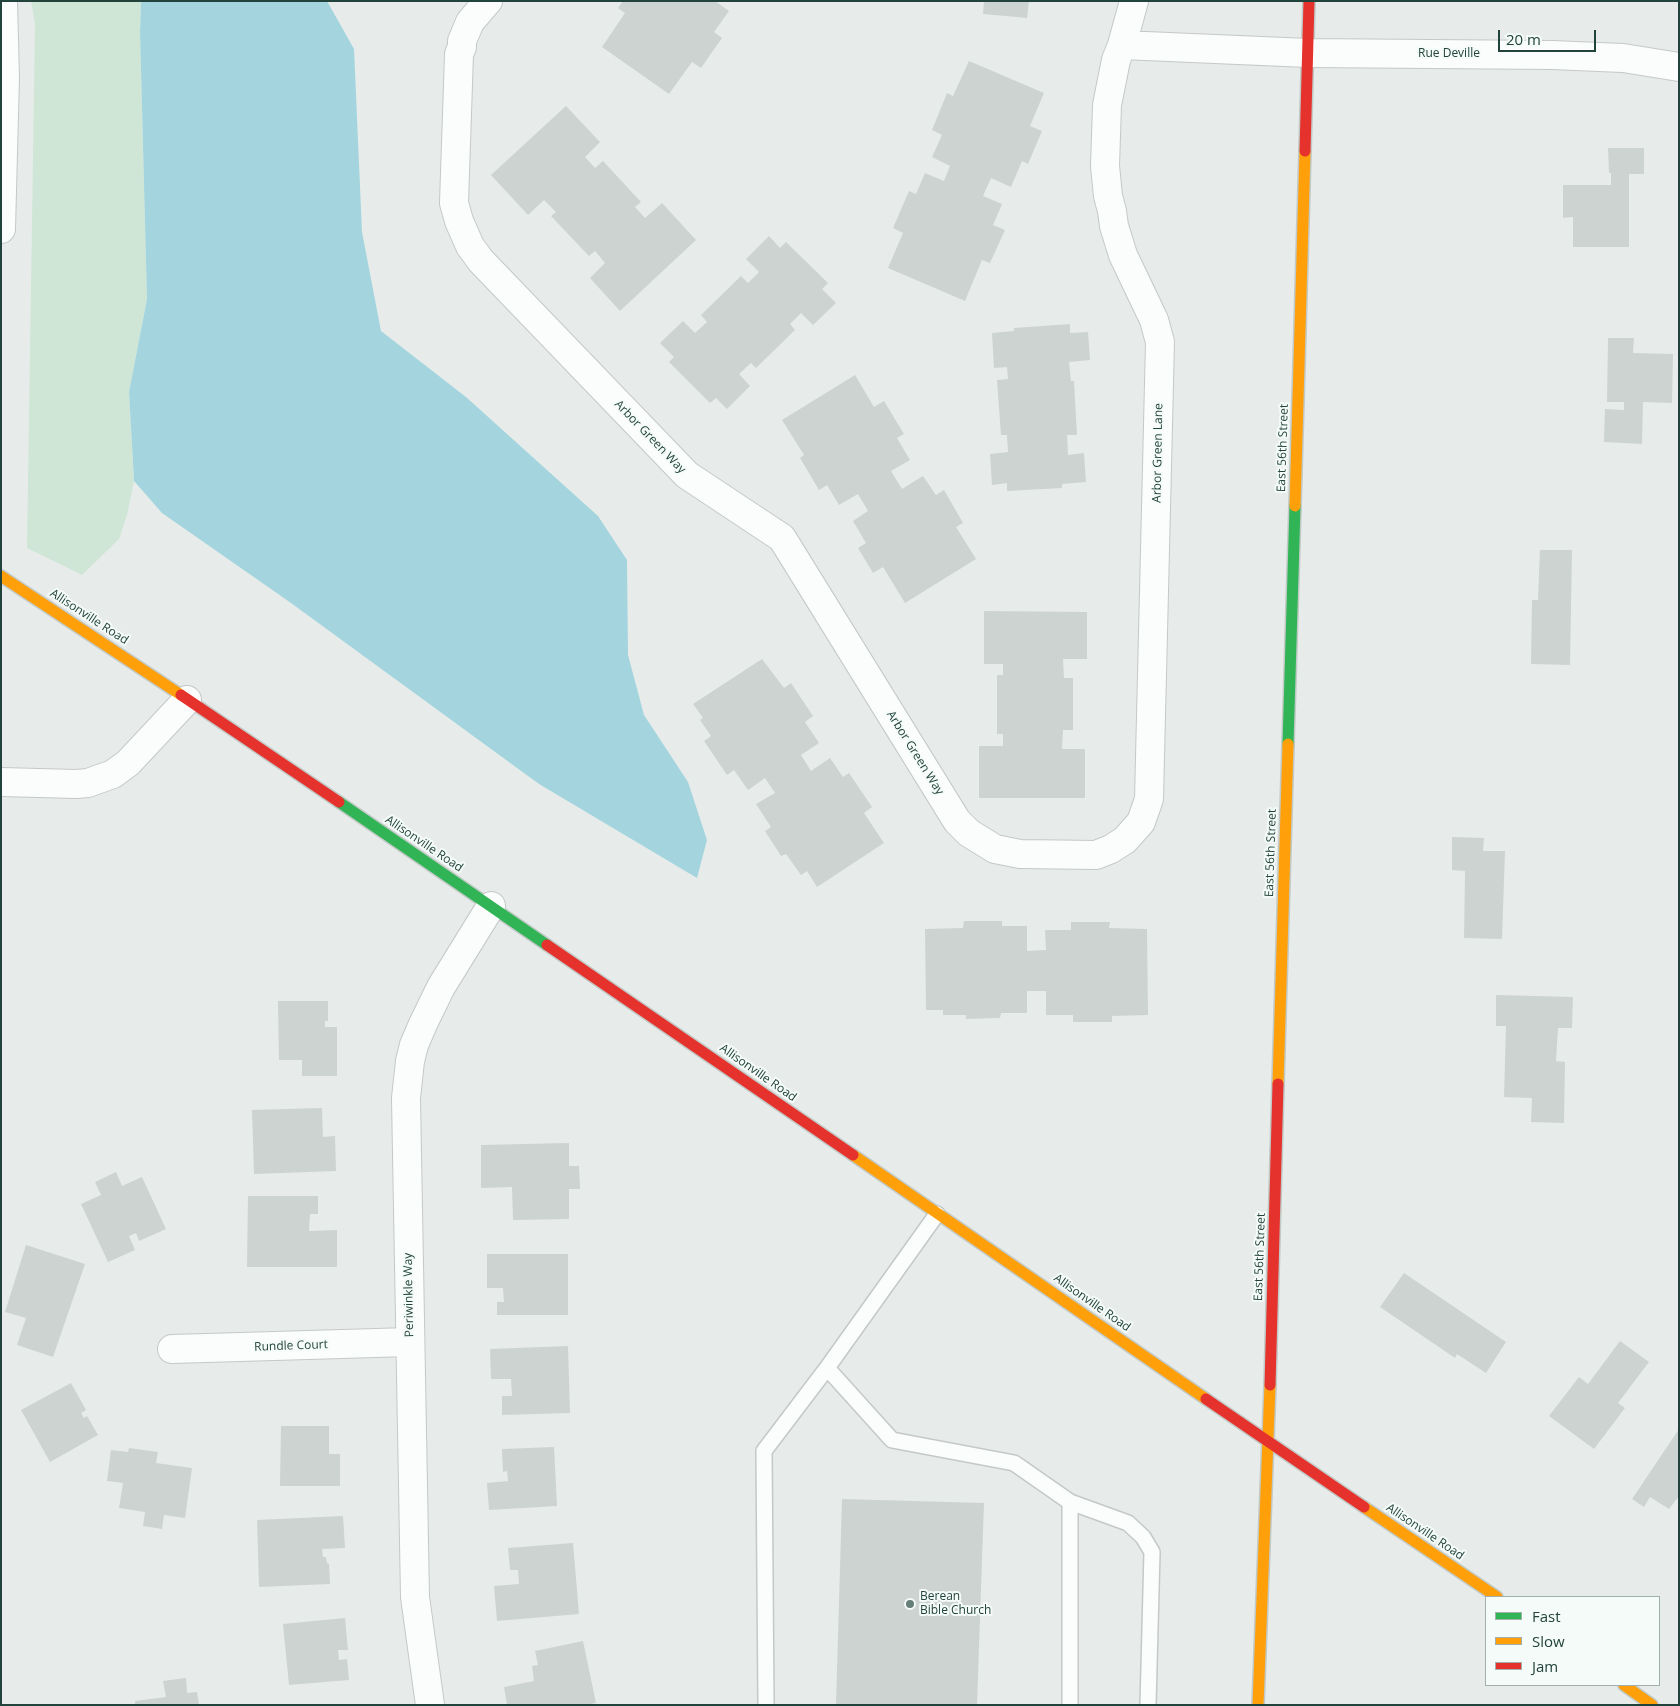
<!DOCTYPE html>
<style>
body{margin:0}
#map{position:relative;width:1680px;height:1706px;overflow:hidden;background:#e7ecea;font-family:"Open Sans",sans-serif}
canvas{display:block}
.frame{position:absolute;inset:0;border:2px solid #21433b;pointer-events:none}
.legend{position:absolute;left:1485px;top:1596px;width:175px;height:90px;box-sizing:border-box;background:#f5fbf8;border:1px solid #a0b1ac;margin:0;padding:6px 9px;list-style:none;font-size:15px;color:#21433b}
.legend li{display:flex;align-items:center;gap:10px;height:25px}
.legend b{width:25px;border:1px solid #a0b1ac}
.scale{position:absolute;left:1498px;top:30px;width:98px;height:22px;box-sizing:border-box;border:2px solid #21433b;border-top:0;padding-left:6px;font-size:15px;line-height:18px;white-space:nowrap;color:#21433b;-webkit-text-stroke:4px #f5fbf8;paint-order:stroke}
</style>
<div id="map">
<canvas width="1680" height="1706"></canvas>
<div class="frame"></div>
<ul class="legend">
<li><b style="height:6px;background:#30b455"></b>Fast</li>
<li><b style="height:6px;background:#ff9f0a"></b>Slow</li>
<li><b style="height:6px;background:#e5322d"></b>Jam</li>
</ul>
<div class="scale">20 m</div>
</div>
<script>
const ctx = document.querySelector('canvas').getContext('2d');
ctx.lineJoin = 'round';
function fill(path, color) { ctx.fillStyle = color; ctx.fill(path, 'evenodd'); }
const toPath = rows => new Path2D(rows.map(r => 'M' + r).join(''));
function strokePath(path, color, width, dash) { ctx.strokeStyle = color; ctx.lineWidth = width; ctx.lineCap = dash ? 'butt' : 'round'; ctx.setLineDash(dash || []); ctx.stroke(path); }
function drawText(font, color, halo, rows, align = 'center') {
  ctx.font = font + ' "Open Sans",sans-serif'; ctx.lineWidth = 4; ctx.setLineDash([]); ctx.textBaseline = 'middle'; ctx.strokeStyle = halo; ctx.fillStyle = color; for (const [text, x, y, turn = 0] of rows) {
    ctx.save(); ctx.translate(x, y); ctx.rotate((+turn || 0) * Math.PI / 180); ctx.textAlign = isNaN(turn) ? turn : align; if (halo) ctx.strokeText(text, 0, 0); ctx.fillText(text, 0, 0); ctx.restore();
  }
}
const green = toPath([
 [31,1,141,1,140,32,147,299,129,392,134,481,127,515,119,539,82,575,27,548,35,24]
]);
const water = toPath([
 [141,1,327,1,354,49,362,232,381,331,466,397,598,516,627,560,628,655,644,715,688,782,707,840,697,878,539,784,291,603,162,513,134,481,129,392,147,299,140,32]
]);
const building = toPath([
 [623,1,715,1,729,11,714,32,722,38,701,68,692,62,669,94,602,47,625,13,618,8],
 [984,1,1029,1,1027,18,983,14],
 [969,61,1044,93,1030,126,1042,131,1028,164,1022,161,1011,187,991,178,983,196,1002,204,993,225,1005,230,990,263,982,260,965,301,888,268,903,233,893,228,909,191,916,194,925,173,944,181,950,166,932,157,942,135,932,130,947,93,953,96],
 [566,106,600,142,585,157,595,168,603,161,641,202,635,207,645,218,662,203,696,240,620,311,590,278,605,263,595,251,589,256,551,216,556,212,544,200,528,215,491,175],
 [1608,148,1644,148,1644,174,1629,174,1629,247,1573,247,1573,217,1563,218,1563,185,1611,185,1611,173,1609,173],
 [769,236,780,248,786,242,828,283,822,289,836,303,813,325,801,313,790,324,795,330,756,368,751,363,739,374,750,386,727,409,716,398,710,403,669,362,674,357,660,343,683,321,695,333,707,322,701,315,741,276,748,283,759,272,746,259],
 [1070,324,1070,333,1088,332,1090,360,1069,362,1071,381,1074,381,1077,435,1067,435,1068,455,1084,453,1086,482,1062,484,1062,488,1007,491,1007,483,992,485,990,454,1008,452,1007,435,1001,435,997,380,1008,379,1007,367,994,368,992,333,1014,331,1014,328],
 [1608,338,1634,338,1633,353,1673,354,1672,403,1643,402,1642,444,1604,442,1605,409,1624,410,1624,402,1607,402],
 [855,375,874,407,884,401,904,434,897,438,910,460,891,471,902,489,923,476,936,495,944,490,963,523,956,527,976,559,905,603,883,567,873,573,858,548,866,543,853,521,868,511,858,494,839,505,827,485,819,490,800,458,804,455,782,420],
 [1540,550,1572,550,1570,665,1531,664,1532,600,1538,600],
 [984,611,1087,612,1087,659,1063,659,1064,678,1073,678,1073,730,1063,730,1062,749,1085,749,1085,798,979,798,979,746,1003,746,1003,734,997,734,997,675,1003,675,1003,664,984,664],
 [762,659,784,688,791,683,813,716,805,722,819,743,801,755,811,771,830,758,843,777,849,773,872,807,864,813,884,843,817,887,807,871,801,875,786,854,781,856,765,831,771,827,756,804,775,793,765,778,748,790,734,770,727,775,704,741,711,736,700,720,703,718,693,704],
 [1452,837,1484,838,1483,851,1505,851,1502,939,1464,938,1465,871,1452,870],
 [964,921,1002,921,1002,926,1027,926,1027,951,1046,950,1045,930,1071,930,1071,922,1110,922,1109,928,1147,929,1148,1015,1112,1016,1112,1022,1073,1022,1073,1015,1046,1015,1046,991,1027,991,1027,1013,1001,1013,1000,1018,966,1019,966,1015,943,1015,943,1010,926,1010,925,929,963,928],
 [1496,995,1573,997,1572,1028,1558,1028,1556,1061,1565,1062,1564,1123,1531,1122,1532,1098,1504,1097,1506,1026,1496,1026],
 [278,1001,328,1001,328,1021,325,1021,325,1027,337,1027,337,1076,302,1076,302,1060,279,1060],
 [322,1108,323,1137,335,1136,336,1171,254,1174,252,1110],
 [569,1143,569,1166,579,1166,580,1189,569,1189,569,1219,513,1220,512,1187,481,1188,481,1145],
 [116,1172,122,1186,142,1177,166,1229,139,1241,136,1233,129,1236,135,1250,108,1262,81,1204,101,1195,95,1182],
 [248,1196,318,1196,318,1214,310,1214,309,1231,337,1230,337,1267,247,1267],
 [26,1245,85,1264,53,1357,17,1345,26,1318,5,1312],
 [487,1254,568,1254,568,1315,497,1315,497,1302,504,1302,503,1288,487,1288],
 [1404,1273,1506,1342,1486,1373,1457,1354,1455,1358,1380,1307],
 [1620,1341,1649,1362,1618,1403,1625,1408,1594,1449,1549,1416,1579,1377,1588,1384],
 [568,1346,570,1413,502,1415,502,1396,512,1396,511,1379,491,1379,490,1349],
 [71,1383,86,1410,81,1413,84,1418,87,1416,98,1435,50,1462,21,1410],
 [281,1426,329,1426,329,1454,340,1454,340,1486,280,1486],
 [1679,1429,1679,1496,1669,1509,1650,1497,1644,1507,1632,1499],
 [554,1447,557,1506,489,1510,487,1483,508,1481,507,1471,503,1472,502,1449],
 [129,1448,158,1452,156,1463,192,1468,185,1518,164,1515,162,1529,143,1526,145,1512,119,1508,123,1483,107,1481,111,1450,128,1452],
 [842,1499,984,1503,977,1705,836,1705],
 [343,1516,345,1548,322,1549,323,1557,326,1557,327,1563,329,1564,330,1584,259,1587,257,1520],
 [573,1543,579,1614,497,1621,494,1586,519,1584,518,1570,510,1570,508,1548],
 [345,1618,348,1650,338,1650,339,1660,347,1659,349,1680,289,1685,283,1624],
 [583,1641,596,1703,585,1705,507,1705,504,1687,534,1681,532,1666,538,1665,535,1651],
 [186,1678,187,1693,197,1692,199,1705,135,1705,135,1701,166,1697,163,1681]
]);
const lane = toPath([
 [937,1214,827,1368,892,1440,1014,1463,1070,1502,1070,1705],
 [1070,1502,1128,1523,1143,1537,1152,1552,1148,1705],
 [766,1705,764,1451,827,1368]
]);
const street = toPath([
 [488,1,470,22,462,41,462,47,459,54,454,203,459,221,470,246,481,261,687,475,782,538,957,821,969,833,995,849,1020,854,1096,855,1111,849,1125,840,1141,822,1149,799,1160,342,1154,320,1123,255,1114,226,1112,211,1108,196,1105,166,1107,105,1116,60,1122,45,1134,1],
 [1122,45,1308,53,1552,55,1623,58,1679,67],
 [1,229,5,77,3,1],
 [1,782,76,784,88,783,113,774,128,763,187,700],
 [172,1349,410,1342],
 [430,1705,415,1597,406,1098,410,1061,414,1045,423,1024,441,987,491,906]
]);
const fast = toPath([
 [1288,744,1295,506],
 [339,802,547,945]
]);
const slow = toPath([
 [1295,506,1305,151],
 [1,576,181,695],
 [1278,1084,1288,744],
 [853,1155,1206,1399],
 [1364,1507,1497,1597],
 [1624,1685,1652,1705],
 [1258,1705,1270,1385]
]);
const jam = toPath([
 [1305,151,1309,1],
 [181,695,339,802],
 [547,945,853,1155],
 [1270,1385,1278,1084],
 [1206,1399,1364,1507]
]);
const markers = [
 [910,1604,5,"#667e78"]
];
const streetNames = [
 ["Rue Deville",1449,54],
 ["Arbor Green Way",650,437,46],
 ["East 56th Street",1283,448,-88],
 ["Arbor Green Lane",1158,453,-89],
 ["Allisonville Road",89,617,33],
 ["Arbor Green Way",915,753,58],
 ["Allisonville Road",424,844,34],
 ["East 56th Street",1271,853,-88],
 ["Allisonville Road",758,1073,35],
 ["East 56th Street",1260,1257,-88],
 ["Periwinkle Way",409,1295,-91],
 ["Allisonville Road",1092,1303,35],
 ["Rundle Court",291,1346,-2],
 ["Allisonville Road",1425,1532,34]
];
const poiNames = [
 ["Berean",920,1597],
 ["Bible Church",920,1611]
];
fill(green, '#cfe6d6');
fill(water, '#a4d5de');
fill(building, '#cdd3d1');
strokePath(lane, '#c4c9c7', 18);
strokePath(street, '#c4c9c7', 30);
strokePath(fast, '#c2cac7', 14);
strokePath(slow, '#c2cac7', 14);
strokePath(jam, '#c2cac7', 14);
strokePath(lane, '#fbfcfc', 15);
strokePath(street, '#fbfcfc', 28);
strokePath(fast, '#30b455', 11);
strokePath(slow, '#ff9f0a', 11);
strokePath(jam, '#e5322d', 11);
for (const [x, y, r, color] of markers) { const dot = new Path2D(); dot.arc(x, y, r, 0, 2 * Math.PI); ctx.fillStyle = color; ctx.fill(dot); strokePath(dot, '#f5fbf8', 2); }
drawText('12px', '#21433b', '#f5fbf8', streetNames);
drawText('12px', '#21433b', '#f5fbf8', poiNames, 'left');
</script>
